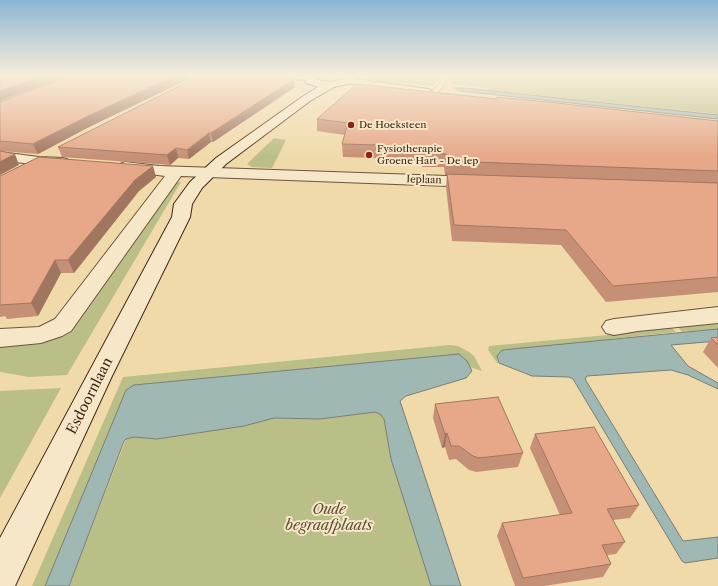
<!DOCTYPE html>
<style>
body{margin:0}
canvas{display:block;background:#f0daaa}
</style>
<canvas width="718" height="586"></canvas>
<script>
const ctx = document.querySelector('canvas').getContext('2d');
ctx.lineJoin = 'round';
function fill(path, color) { ctx.fillStyle = color; ctx.fill(path, 'evenodd'); }
const toPath = rows => new Path2D(rows.map(r => 'M' + r).join(''));
function strokePath(path, color, width, dash) { ctx.strokeStyle = color; ctx.lineWidth = width; ctx.lineCap = dash ? 'butt' : 'round'; ctx.setLineDash(dash || []); ctx.stroke(path); }
function drawText(font, color, halo, rows, align = 'center') {
  ctx.font = font + ' "Libre Caslon Text",serif'; ctx.lineWidth = 4; ctx.setLineDash([]); ctx.textBaseline = 'middle'; ctx.strokeStyle = halo; ctx.fillStyle = color; for (const [text, x, y, turn = 0] of rows) {
    ctx.save(); ctx.translate(x, y); ctx.rotate((+turn || 0) * Math.PI / 180); ctx.textAlign = isNaN(turn) ? turn : align; if (halo) ctx.strokeText(text, 0, 0); ctx.fillText(text, 0, 0); ctx.restore();
  }
}
const green = toPath([
 [366,75,404,75,435,78,438,80,433,86,383,81,372,79],
 [445,75,718,75,718,114,489,90,489,88,450,84,453,79],
 [274,138,286,140,272,168,252,167,247,164],
 [174,182,181,182,67,375,29,377,0,372,0,346,37,341],
 [718,324,718,329,682,332,678,327],
 [672,328,676,332,609,339,497,356,498,364,488,350,489,346,618,334],
 [450,345,458,346,469,352,474,356,482,371,470,367,467,361,458,354,134,385,126,390,45,586,32,586,123,377],
 [61,388,0,498,0,391],
 [375,412,380,414,384,419,391,459,431,586,69,586,126,439,134,437,157,439,244,426,274,418,320,419]
]);
const water = toPath([
 [455,88,464,88,718,115,718,119,460,91,455,88],
 [718,329,718,341,671,345,688,366,718,383,718,389,688,375,671,370,587,376,585,379,683,541,718,537,718,558,685,563,682,561,573,379,569,377,532,376,499,363,497,356,502,350,718,329],
 [459,354,467,361,472,371,466,378,406,396,400,401,461,586,431,586,391,459,384,419,380,414,375,412,320,419,274,418,244,426,157,439,134,437,126,439,124,441,69,586,45,586,126,390,134,385,459,354]
]);
const service = toPath([
 [436,76,440,76,447,82,436,94,434,95,431,93,440,82,436,78,436,76]
]);
const minor = toPath([
 [270,75,315,75,316,77,311,80,275,78,270,75],
 [0,152,39,157,62,158,67,159,69,162,67,165,62,166,39,165,0,160,0,152],
 [125,162,159,166,476,177,482,179,484,182,482,185,476,187,181,176,71,331,62,336,41,343,0,347,0,329,39,327,55,319,165,176,120,170,117,167,120,164,125,162],
 [718,307,718,323,638,331,614,335,606,333,602,327,606,321,614,319,718,307]
]);
const tertiary = toPath([
 [348,78,428,89,434,92,428,95,344,83,343,81,344,79,348,78]
]);
const secondary = toPath([
 [307,75,320,75,316,80,330,82,344,79,341,75,354,75,355,77,352,83,334,87,310,101,226,164,202,188,192,204,190,217,112,376,15,586,0,586,0,538,172,217,174,204,190,182,216,158,302,97,318,87,306,83,305,81,307,75]
]);
const wall = toPath([
 [73,75,197,75,89,127,38,154,0,151,0,102],
 [282,75,283,78,295,87,213,142,211,142,189,159,178,158,170,165,62,157,58,147],
 [497,99,718,121,718,292,606,302,561,245,452,241,446,187,447,175,445,175,444,167,422,167,422,161,379,160,379,158,343,157,342,144,345,135,317,131,317,119],
 [0,176,156,177,139,191,74,273,61,273,38,316,7,319,5,316,0,317],
 [718,337,718,368,703,352,711,338],
 [435,404,523,453,518,467,476,472,469,470,456,459,449,460,445,447,442,448,433,418],
 [535,434,639,505,630,518,613,520,625,542,616,554,607,555,611,564,603,577,544,586,515,586,497,536,502,523,560,515,530,448]
]);
const shadedWall = toPath([
 [45,75,71,75,0,101,0,91],
 [177,75,197,75,89,127,38,154,33,144,86,117],
 [294,79,295,87,213,142,211,133],
 [209,133,211,142,189,159,187,150],
 [176,148,178,158,170,165,167,155],
 [15,154,19,165,0,175,0,162],
 [153,166,156,177,139,191,74,273,68,260,135,180],
 [55,260,61,273,38,316,31,303],
 [447,433,445,447,442,448,445,434]
]);
const building = toPath([
 [0,75,45,75,0,91,0,75],
 [73,75,177,75,86,117,33,144,0,141,0,102,73,75],
 [201,75,282,75,279,77,294,79,211,133,209,133,187,150,176,148,167,155,58,147,201,75],
 [357,84,497,99,497,97,557,103,718,121,718,171,446,161,446,154,423,153,423,148,379,147,379,145,342,144,348,123,317,119,357,84],
 [0,151,15,154,0,162,0,151],
 [39,157,153,166,135,180,68,260,55,260,31,303,0,305,0,176,39,157],
 [447,174,718,183,718,277,613,286,566,230,454,225,447,174],
 [718,337,718,345,711,338,718,337],
 [498,397,523,453,479,458,473,456,459,446,451,446,447,433,445,434,435,404,498,397],
 [594,427,639,505,607,509,625,542,602,545,611,564,523,578,502,523,572,513,535,434,594,427]
]);
const markers = [
 [351,125,4,"#8f2418"],
 [369,155,4,"#8f2418"]
];
const farPoinames = [
 ["De Hoeksteen",359,125],
 ["Fysiotherapie",377,149],
 ["Groene Hart - De Iep",377,161]
];
const farStreetnames = [
 ["Ieplaan",424,180,2]
];
const nearStreetnames = [
 ["Esdoornlaan",90,396,-63]
];
const nearParknames = [
 ["Oude",329,510],
 ["begraafplaats",329,526]
];
fill(green, '#babf88');
fill(water, '#9fb8b4');
strokePath(water, '#797e76', 1);
strokePath(service, '#6d543c', 1);
strokePath(minor, '#6d543c', 2);
strokePath(tertiary, '#6d543c', 2);
strokePath(secondary, '#412718', 2);
fill(service, '#f5e7c8');
fill(minor, '#f5e7c8');
fill(tertiary, '#f5e7c8');
fill(secondary, '#f5e7c8');
fill(wall, '#c69076');
fill(shadedWall, '#a17660');
fill(building, '#e6a889');
strokePath(building, '#a17660', 1);
const sky = ctx.createLinearGradient(0, 0, 0, 157);
sky.addColorStop(0, '#8bb6d3');
sky.addColorStop(0.48, '#f8eed9');
sky.addColorStop(1, '#f8eed900');
ctx.fillStyle = sky;
ctx.fillRect(0, 0, 718, 157);
for (const [x, y, r, color] of markers) { const dot = new Path2D(); dot.arc(x, y, r, 0, 2 * Math.PI); ctx.fillStyle = color; ctx.fill(dot); strokePath(dot, '#f5e7c8', 1.5); }
drawText('10px', '#412718', '#f5e7c8', farPoinames, 'left');
drawText('10px', '#412718', '#f5e7c8', farStreetnames);
drawText('14px', '#412718', '#f5e7c8', nearStreetnames);
drawText('italic 14px', '#5f4d34', '#f5e7c8', nearParknames);
</script>
